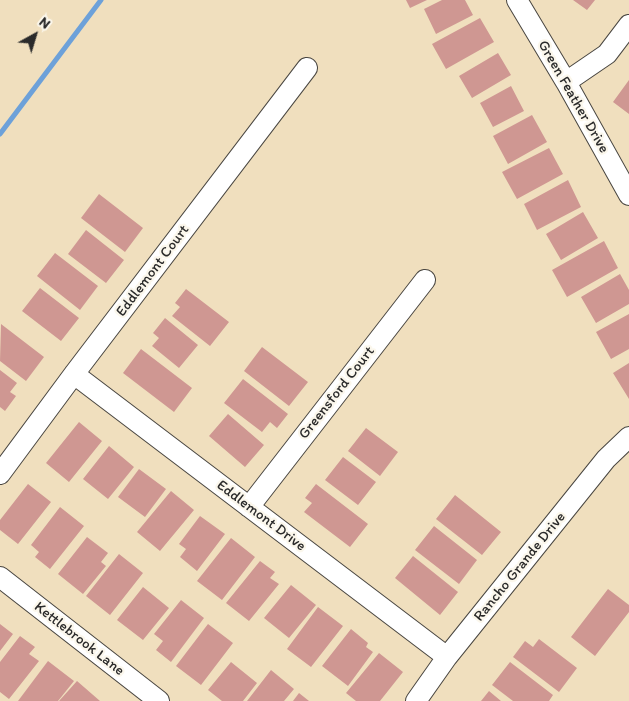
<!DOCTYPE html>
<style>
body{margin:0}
#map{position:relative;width:629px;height:701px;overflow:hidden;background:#f0dfbe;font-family:Itim,sans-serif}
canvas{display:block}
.north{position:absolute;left:10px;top:10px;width:50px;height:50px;-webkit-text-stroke:4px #fbf7ec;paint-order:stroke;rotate:39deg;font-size:14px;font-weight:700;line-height:20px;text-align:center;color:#2b2b2b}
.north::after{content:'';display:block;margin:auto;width:18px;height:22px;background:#2b2b2b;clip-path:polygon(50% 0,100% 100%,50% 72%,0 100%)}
</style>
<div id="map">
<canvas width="629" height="701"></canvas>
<div class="north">N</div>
</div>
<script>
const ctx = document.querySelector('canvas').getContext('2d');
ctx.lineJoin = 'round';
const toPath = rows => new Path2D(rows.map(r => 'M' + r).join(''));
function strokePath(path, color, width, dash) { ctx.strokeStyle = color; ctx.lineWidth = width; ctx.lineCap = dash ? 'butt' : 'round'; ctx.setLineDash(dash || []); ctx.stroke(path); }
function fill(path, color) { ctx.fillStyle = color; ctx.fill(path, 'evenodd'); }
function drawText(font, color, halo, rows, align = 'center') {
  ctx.font = font + ' Itim,sans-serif'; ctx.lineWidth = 4.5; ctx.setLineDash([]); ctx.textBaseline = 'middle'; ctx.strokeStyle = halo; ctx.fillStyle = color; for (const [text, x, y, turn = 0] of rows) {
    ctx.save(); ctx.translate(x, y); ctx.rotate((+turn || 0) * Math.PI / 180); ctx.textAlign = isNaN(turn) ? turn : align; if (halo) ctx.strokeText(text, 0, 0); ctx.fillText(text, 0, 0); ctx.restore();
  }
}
const stream = toPath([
 [0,134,101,0]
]);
const building = toPath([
 [406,0,427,0,410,8],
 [442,0,465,0,473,15,436,34,424,9],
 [573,0,595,0,587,10],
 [480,18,494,42,446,69,432,44],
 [498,53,511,75,472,98,459,76],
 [629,80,629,114,613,102],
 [511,86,524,111,493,127,480,103],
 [532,115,547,142,508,164,493,136],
 [549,148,563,174,517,199,502,172],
 [568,180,581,207,537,230,524,204],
 [99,194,143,228,125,252,81,218],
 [583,212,598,238,561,260,546,234],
 [86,230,124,260,106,283,68,254],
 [604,241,618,268,567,297,552,270],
 [55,253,98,286,80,310,37,276],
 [620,274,629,290,629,304,596,323,581,297],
 [40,288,79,318,61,341,22,311],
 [186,289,229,322,210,346,172,316,180,307,175,303],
 [629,314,629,349,611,359,596,332],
 [165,318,198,345,179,368,152,346,159,338,153,333],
 [1,324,44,357,26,381,0,361],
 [262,347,308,382,289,406,244,371],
 [141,349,192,388,174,412,123,373],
 [629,363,629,399,613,373],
 [0,370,17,383,10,392,16,396,5,411,0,407],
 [243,379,288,414,277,428,270,422,262,432,224,403],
 [228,414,264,445,245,467,209,436],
 [79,422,102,441,69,482,46,463],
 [366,428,398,452,380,476,348,451],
 [109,446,134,467,108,499,83,479],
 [343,457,376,482,358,505,325,480],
 [139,469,166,489,145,517,118,497],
 [28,484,51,502,18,544,0,530,0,520],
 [316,484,368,524,350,547,304,512,312,503,305,498],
 [171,491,194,510,160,551,137,532],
 [455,495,501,532,482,555,436,519],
 [60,507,84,526,50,569,35,557,39,552,31,545],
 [200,516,225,534,197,571,180,557,186,549,179,544],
 [434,526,477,560,459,584,415,550],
 [87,537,108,553,101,562,106,566,83,594,58,574],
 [231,538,255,557,222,600,197,581],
 [119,554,143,573,110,615,86,596],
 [413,556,458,592,440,615,395,578],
 [260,561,275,572,270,578,279,584,249,621,226,603],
 [291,585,316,605,289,638,264,618],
 [143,587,169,608,143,640,117,620],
 [608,589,629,605,629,612,595,656,571,637],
 [181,600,204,618,171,662,156,650,163,641,154,634],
 [318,607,343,626,311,667,287,649],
 [0,624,13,634,0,651],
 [208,624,233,643,201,685,176,666],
 [351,629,368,643,366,647,373,652,348,686,322,666],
 [20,636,35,647,29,654,39,661,9,699,0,692,0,662],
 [539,639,577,668,559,692,513,657,525,641,533,647],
 [379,653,403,672,380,701,356,701,346,693],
 [48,661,74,681,58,701,18,701],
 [231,662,257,683,243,701,222,701,208,690],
 [510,662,553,695,549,701,513,701,492,685],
 [271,670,294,689,284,701,247,701],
 [77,681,100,701,59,701],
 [489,691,501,701,481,701],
 [299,693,309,701,293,701]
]);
const minor = toPath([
 [517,0,566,82,629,195],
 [566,82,607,54,629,25],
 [74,374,447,657],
 [0,474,74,374,307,68],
 [249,507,425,280],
 [0,577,159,701],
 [416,701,447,657,606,459,629,437]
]);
const streetNames = [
 ["Green Feather Drive",573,97,60],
 ["Eddlemont Court",153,271,-53],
 ["Greensford Court",337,393,-52],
 ["Eddlemont Drive",261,516,37],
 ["Rancho Grande Drive",520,567,-51],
 ["Kettlebrook Lane",79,639,38]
];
strokePath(stream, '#6da1d9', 5);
fill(building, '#cf9792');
strokePath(minor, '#494641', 22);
strokePath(minor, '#fff', 20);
drawText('15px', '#2b2b2b', '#fbf7ec', streetNames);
</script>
